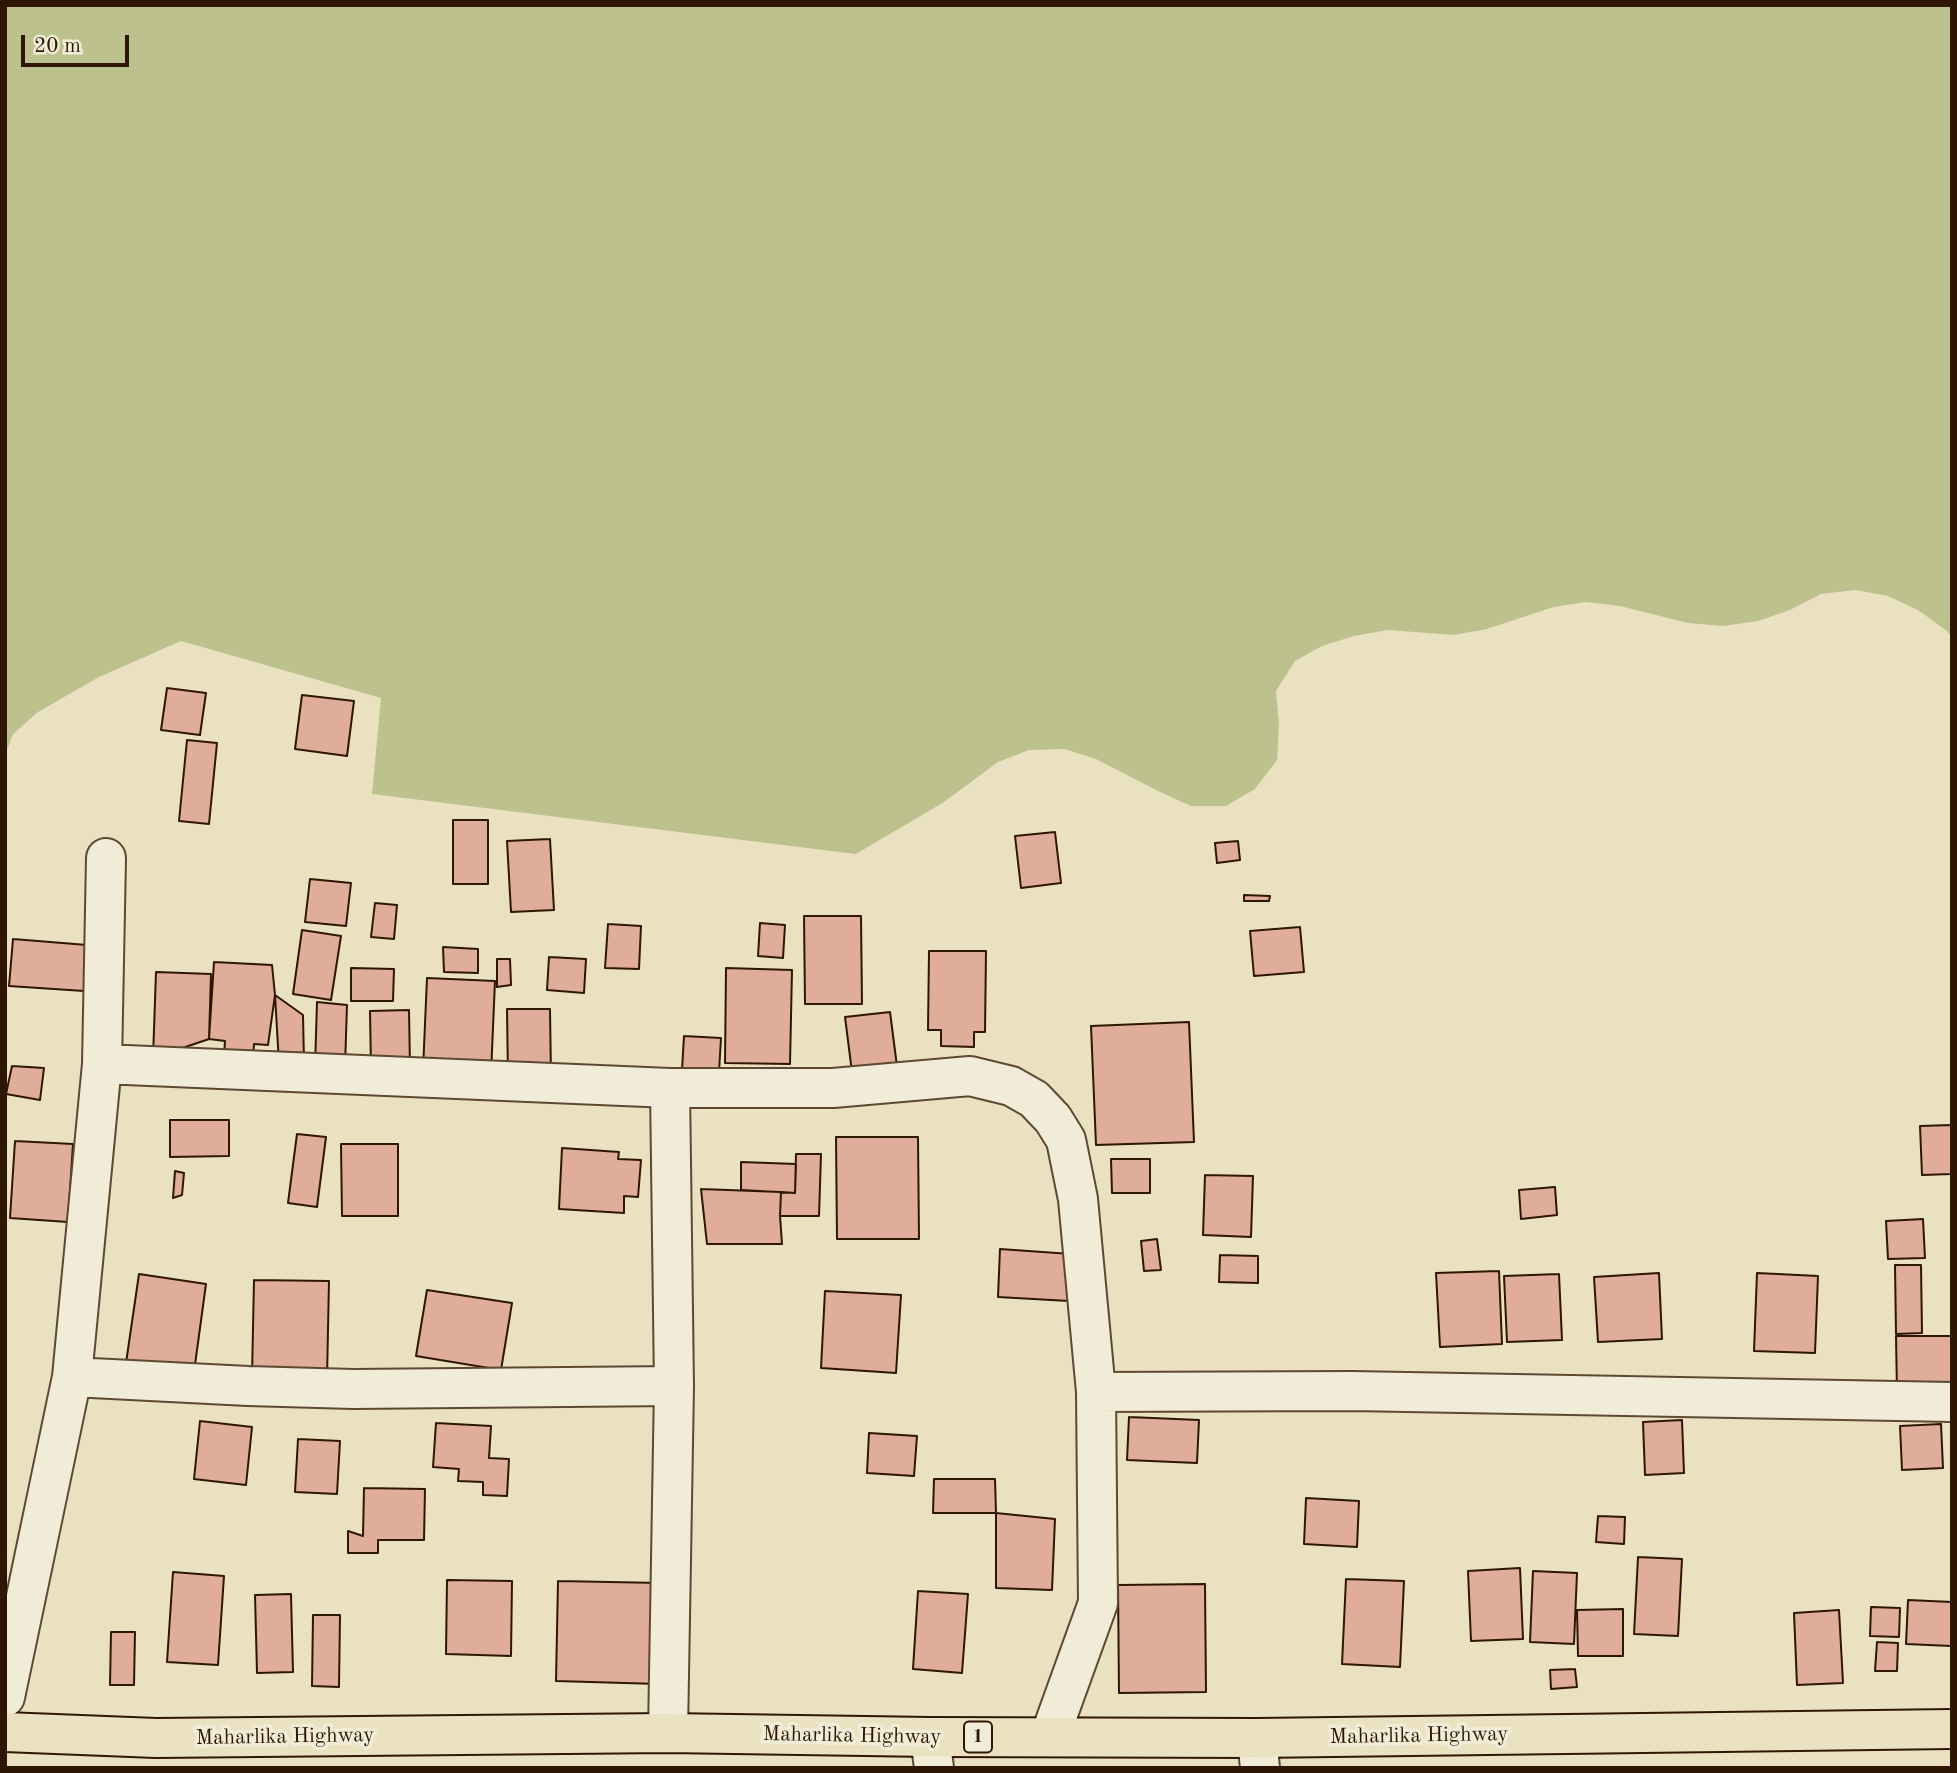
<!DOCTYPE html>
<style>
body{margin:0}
#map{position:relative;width:1957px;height:1773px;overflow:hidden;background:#eae1c1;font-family:"Old Standard TT",serif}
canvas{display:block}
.frame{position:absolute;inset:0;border:7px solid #2e1602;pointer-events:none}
.scale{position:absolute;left:21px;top:35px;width:108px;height:32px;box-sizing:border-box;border:4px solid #2e1602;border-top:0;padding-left:9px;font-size:21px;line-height:24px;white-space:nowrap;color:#2e1602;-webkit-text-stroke:5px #f1ecd7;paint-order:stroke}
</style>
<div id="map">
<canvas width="1957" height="1773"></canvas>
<div class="frame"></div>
<div class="scale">20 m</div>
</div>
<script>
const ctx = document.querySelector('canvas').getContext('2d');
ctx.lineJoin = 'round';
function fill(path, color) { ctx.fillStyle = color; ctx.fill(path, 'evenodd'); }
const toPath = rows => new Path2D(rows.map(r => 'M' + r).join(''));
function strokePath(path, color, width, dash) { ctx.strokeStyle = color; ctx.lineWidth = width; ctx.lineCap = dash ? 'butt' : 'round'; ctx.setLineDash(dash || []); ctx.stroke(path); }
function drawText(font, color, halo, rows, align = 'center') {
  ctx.font = font + ' "Old Standard TT",serif'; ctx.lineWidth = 7; ctx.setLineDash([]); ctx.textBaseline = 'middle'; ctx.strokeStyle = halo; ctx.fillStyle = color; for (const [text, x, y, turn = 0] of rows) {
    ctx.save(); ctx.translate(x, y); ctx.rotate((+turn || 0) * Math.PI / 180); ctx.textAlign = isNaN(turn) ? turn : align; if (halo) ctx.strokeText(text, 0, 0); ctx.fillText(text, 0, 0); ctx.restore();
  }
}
const green = toPath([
 [5,5,1952,5,1952,637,1947,631,1918,610,1888,596,1855,590,1821,594,1790,610,1758,621,1723,626,1688,623,1620,606,1586,602,1554,607,1487,629,1454,635,1388,630,1354,636,1322,646,1295,661,1276,691,1279,724,1277,760,1255,789,1226,806,1191,806,1158,791,1096,759,1064,749,1029,750,998,762,944,802,856,854,372,794,381,698,181,641,99,677,38,712,13,734,5,755]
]);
const building = toPath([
 [167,688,206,693,200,735,161,730,167,688],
 [302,695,354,701,347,756,295,749,302,695],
 [187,740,217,743,209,824,179,821,187,740],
 [453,820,488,820,488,884,453,884,453,820],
 [1055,832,1061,883,1021,888,1015,836,1055,832],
 [550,839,554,910,511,912,507,841,550,839],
 [1238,841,1240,860,1217,863,1215,843,1238,841],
 [310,879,351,883,346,926,305,922,310,879],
 [1244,895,1270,896,1269,901,1244,901,1244,895],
 [375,903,397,905,394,939,371,937,375,903],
 [804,916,861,916,862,1004,805,1004,804,916],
 [760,923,785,925,783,958,758,956,760,923],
 [608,924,641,926,639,969,605,968,608,924],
 [1300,927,1304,972,1254,976,1250,931,1300,927],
 [302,930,341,936,331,1000,293,994,302,930],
 [13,939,87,945,84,991,9,986,13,939],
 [443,947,478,949,478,973,444,972,443,947],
 [929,951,986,951,985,1032,974,1032,974,1047,941,1046,941,1030,928,1030,929,951],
 [549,957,586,959,584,993,547,990,549,957],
 [497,959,510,959,511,985,497,987,497,959],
 [214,962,272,965,275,995,268,1045,254,1044,253,1057,224,1056,225,1041,209,1039,214,962],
 [351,968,394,969,393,1001,351,1001,351,968],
 [726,968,792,970,790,1064,725,1063,726,968],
 [156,972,211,974,209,1039,153,1058,156,972],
 [427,978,495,981,491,1074,423,1070,427,978],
 [275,995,303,1015,304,1062,279,1064,275,995],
 [317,1002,347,1005,345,1067,315,1067,317,1002],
 [507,1009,550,1009,551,1078,508,1079,507,1009],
 [409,1010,410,1067,371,1068,370,1011,409,1010],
 [890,1012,898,1074,853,1080,845,1017,890,1012],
 [1189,1022,1194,1142,1096,1145,1091,1026,1189,1022],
 [684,1036,721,1038,719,1072,682,1070,684,1036],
 [12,1066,44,1068,40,1100,6,1094,12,1066],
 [170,1120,229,1120,229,1156,170,1157,170,1120],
 [1952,1125,1952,1174,1922,1175,1920,1126,1952,1125],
 [297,1134,326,1137,317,1207,288,1203,297,1134],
 [836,1137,918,1137,919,1239,837,1239,836,1137],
 [15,1141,73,1144,68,1222,10,1218,15,1141],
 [341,1144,398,1144,398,1216,342,1216,341,1144],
 [562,1148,619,1152,618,1159,641,1160,638,1197,624,1196,624,1213,559,1209,562,1148],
 [796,1154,821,1154,819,1216,780,1216,781,1192,795,1193,796,1154],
 [1111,1159,1150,1159,1150,1193,1112,1193,1111,1159],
 [741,1162,796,1164,795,1193,741,1190,741,1162],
 [175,1171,184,1173,182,1195,173,1198,175,1171],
 [1205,1175,1253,1176,1251,1237,1203,1235,1205,1175],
 [1555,1187,1557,1215,1521,1219,1519,1190,1555,1187],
 [701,1189,781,1192,780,1216,782,1244,707,1244,701,1189],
 [1923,1219,1925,1258,1888,1259,1886,1221,1923,1219],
 [1157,1239,1161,1270,1144,1271,1141,1241,1157,1239],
 [1000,1249,1071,1254,1069,1301,998,1297,1000,1249],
 [1220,1255,1258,1256,1258,1283,1219,1282,1220,1255],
 [1895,1265,1921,1265,1922,1333,1896,1334,1895,1265],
 [1499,1271,1502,1344,1440,1347,1436,1273,1499,1271],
 [1659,1273,1662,1339,1598,1342,1594,1277,1659,1273],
 [1757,1273,1818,1276,1815,1353,1754,1351,1757,1273],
 [139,1274,206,1284,194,1372,126,1363,139,1274],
 [1559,1274,1562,1340,1507,1342,1504,1276,1559,1274],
 [254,1280,329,1281,327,1379,252,1376,254,1280],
 [427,1290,512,1303,501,1370,416,1356,427,1290],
 [825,1291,901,1295,896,1373,821,1368,825,1291],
 [1896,1336,1952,1336,1952,1392,1897,1392,1896,1336],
 [1129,1417,1199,1420,1197,1463,1127,1460,1129,1417],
 [1682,1420,1684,1473,1645,1475,1643,1422,1682,1420],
 [200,1421,252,1427,246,1485,194,1479,200,1421],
 [436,1423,491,1426,489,1458,509,1459,507,1496,483,1495,483,1482,458,1481,459,1469,433,1467,436,1423],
 [1941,1424,1943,1468,1902,1470,1900,1426,1941,1424],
 [869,1433,917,1436,914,1476,867,1473,869,1433],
 [298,1439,340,1441,337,1494,295,1492,298,1439],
 [934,1479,995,1479,996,1513,933,1513,934,1479],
 [364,1488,425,1489,424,1540,378,1540,378,1553,348,1553,348,1531,363,1536,364,1488],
 [1306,1498,1359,1501,1357,1547,1304,1544,1306,1498],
 [996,1513,1055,1519,1052,1590,996,1588,996,1513],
 [1598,1516,1625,1517,1624,1544,1596,1542,1598,1516],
 [1638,1557,1682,1559,1678,1636,1634,1634,1638,1557],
 [1520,1568,1523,1639,1471,1641,1468,1571,1520,1568],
 [1533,1571,1577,1573,1574,1644,1530,1642,1533,1571],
 [173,1572,224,1576,218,1665,167,1662,173,1572],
 [1346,1579,1404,1581,1400,1667,1342,1664,1346,1579],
 [447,1580,512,1581,511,1656,446,1654,447,1580],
 [558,1581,661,1583,659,1684,556,1681,558,1581],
 [1205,1584,1206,1692,1119,1693,1118,1585,1205,1584],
 [918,1591,968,1594,962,1673,913,1669,918,1591],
 [291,1594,293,1672,257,1673,255,1595,291,1594],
 [1908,1600,1952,1602,1951,1646,1906,1644,1908,1600],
 [1871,1607,1900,1608,1899,1637,1870,1636,1871,1607],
 [1623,1609,1623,1656,1578,1656,1577,1610,1623,1609],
 [1839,1610,1843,1683,1797,1685,1794,1613,1839,1610],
 [313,1615,340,1615,339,1687,312,1686,313,1615],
 [111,1632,135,1632,134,1685,110,1685,111,1632],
 [1877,1642,1898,1643,1897,1671,1875,1671,1877,1642],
 [1575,1669,1577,1687,1551,1689,1550,1670,1575,1669]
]);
const minor = toPath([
 [102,1064,670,1088,674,1386,668,1733],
 [670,1088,833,1088,970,1076,1011,1086,1034,1099,1053,1119,1066,1140,1078,1199,1096,1392,1098,1603,1050,1736],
 [72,1377,248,1386,353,1389,674,1386],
 [1096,1392,1352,1391,1952,1402],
 [5,1697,72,1377,102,1064,106,858],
 [930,1737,934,1768],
 [1257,1738,1260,1768]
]);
const highway = toPath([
 [5,1732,156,1738,668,1733,930,1737,1257,1738,1952,1729]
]);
const shields = [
 [978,1737,28]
];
const shieldNames = [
 ["1",978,1737]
];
const streetNames = [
 ["Maharlika Highway",852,1736,1],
 ["Maharlika Highway",1419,1736,-1],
 ["Maharlika Highway",285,1737,-1]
];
fill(green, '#bdc18e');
fill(building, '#dfad99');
strokePath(building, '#2e1602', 2);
strokePath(minor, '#5d4932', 42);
strokePath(highway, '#2e1602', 42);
strokePath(minor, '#f1ecd7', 38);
strokePath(highway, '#eae1c1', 38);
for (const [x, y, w] of shields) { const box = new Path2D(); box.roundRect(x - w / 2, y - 15.5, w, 31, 5); ctx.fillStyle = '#f1ecd7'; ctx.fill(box); strokePath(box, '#2e1602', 2); }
drawText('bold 19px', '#2e1602', null, shieldNames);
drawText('21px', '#2e1602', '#f1ecd7', streetNames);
</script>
